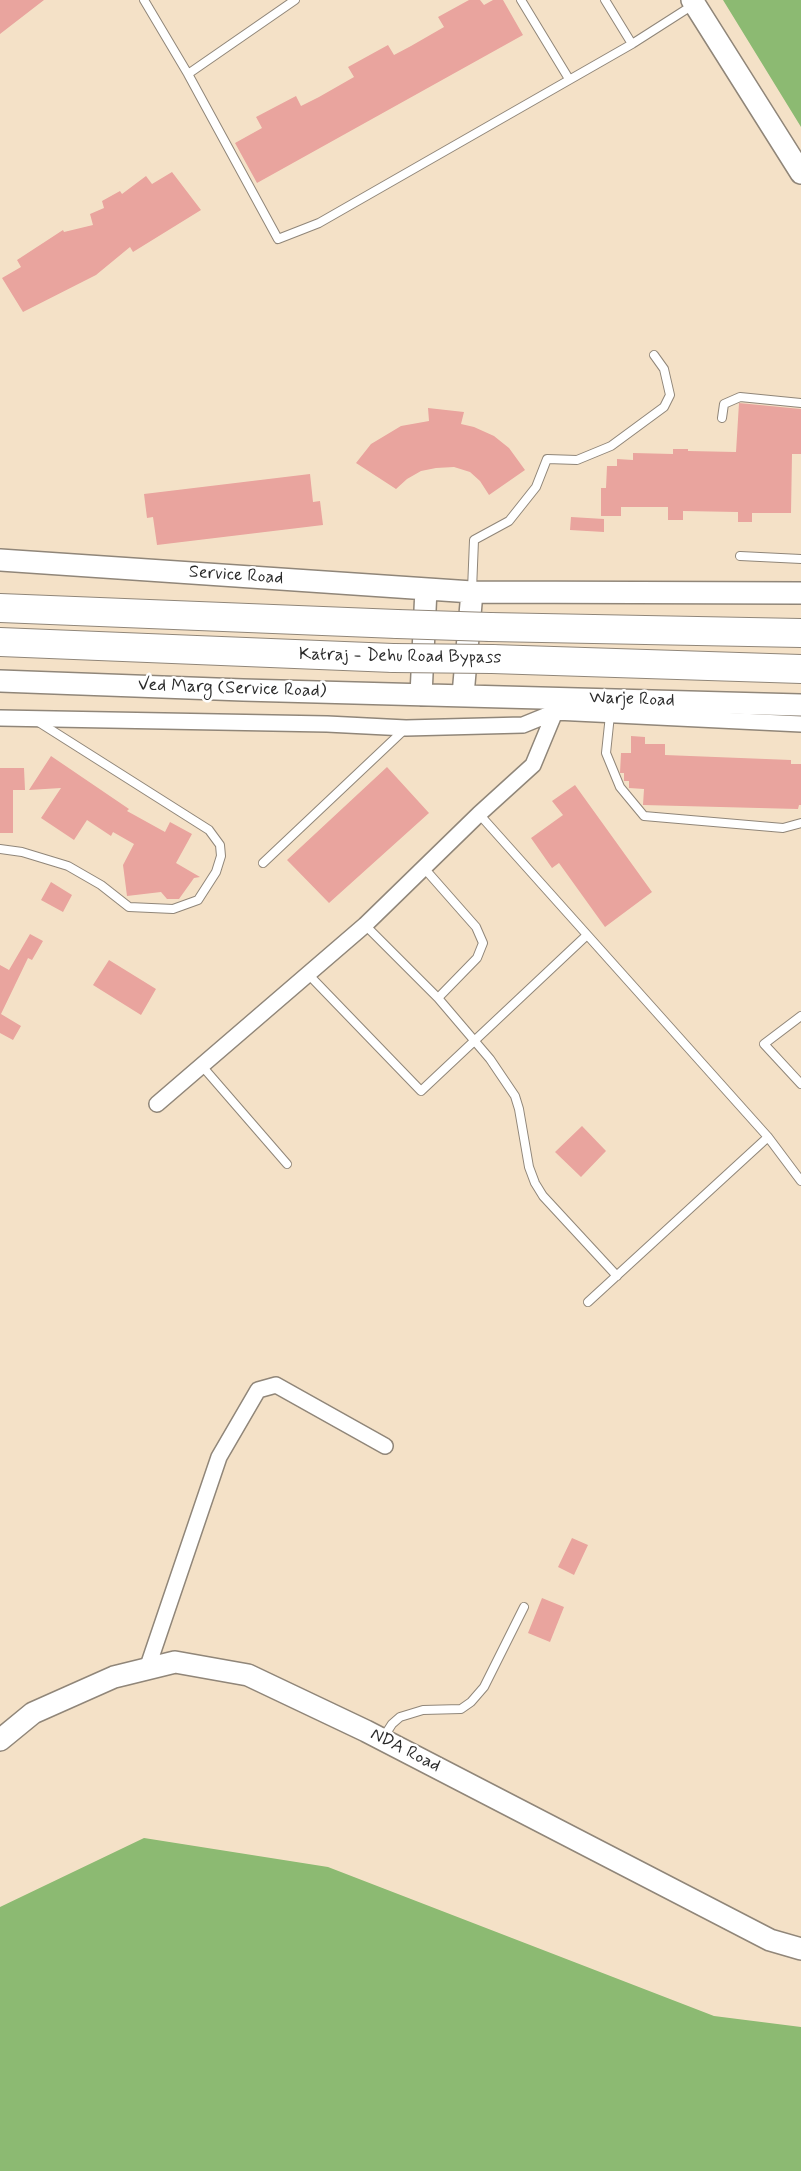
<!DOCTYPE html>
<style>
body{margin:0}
canvas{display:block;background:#f4e1c7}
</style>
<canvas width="801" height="2171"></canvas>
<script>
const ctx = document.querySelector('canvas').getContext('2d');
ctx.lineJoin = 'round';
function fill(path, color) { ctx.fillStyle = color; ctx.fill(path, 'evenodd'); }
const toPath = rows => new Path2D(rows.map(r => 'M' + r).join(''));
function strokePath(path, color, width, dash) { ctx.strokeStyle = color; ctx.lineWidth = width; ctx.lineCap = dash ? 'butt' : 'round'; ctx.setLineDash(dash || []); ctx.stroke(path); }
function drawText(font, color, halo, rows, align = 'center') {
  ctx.font = font + ' Mynerve,sans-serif'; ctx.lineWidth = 5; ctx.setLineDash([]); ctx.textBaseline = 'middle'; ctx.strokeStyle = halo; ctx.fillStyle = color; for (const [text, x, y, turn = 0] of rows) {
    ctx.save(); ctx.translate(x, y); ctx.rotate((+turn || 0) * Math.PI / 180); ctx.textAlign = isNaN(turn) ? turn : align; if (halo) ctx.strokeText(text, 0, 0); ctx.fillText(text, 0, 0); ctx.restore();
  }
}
const forest = toPath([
 [723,0,801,0,801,127],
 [144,1838,328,1867,714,2016,801,2027,801,2171,0,2171,0,1907]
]);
const building = toPath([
 [0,0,44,0,0,34],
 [469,0,480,0,484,5,493,0,503,0,523,35,257,183,235,143,262,128,256,117,296,96,301,106,319,97,354,77,348,67,388,45,394,55,411,46,444,27,438,17],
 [172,172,201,210,133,252,130,247,96,275,23,312,2,278,21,267,17,260,63,230,64,232,93,225,90,214,104,208,102,201,120,191,122,194,146,176,152,184],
 [739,403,801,409,801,454,792,454,791,513,752,513,752,522,738,522,738,512,683,511,683,520,668,520,668,507,621,507,621,516,601,516,601,488,606,488,607,466,617,466,617,459,633,460,633,453,673,454,673,449,688,449,688,451,736,452],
 [428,408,464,412,461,424,474,427,494,436,509,448,525,470,489,495,480,481,470,472,454,467,436,468,421,471,407,479,396,489,356,463,371,444,401,426,429,421],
 [310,474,313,502,320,501,323,525,157,545,153,517,147,518,144,494],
 [571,517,604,519,604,532,570,530],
 [631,736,645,737,645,744,665,744,665,755,791,760,791,764,801,764,801,805,799,805,798,809,643,805,644,789,629,788,629,781,624,781,624,773,620,773,621,753,631,753],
 [51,756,129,809,127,811,165,832,170,822,192,834,176,863,200,877,194,878,179,899,167,899,161,892,127,896,123,865,134,844,113,832,111,836,87,820,74,840,41,818,61,788,29,790],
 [387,767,429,813,329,903,287,860],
 [0,768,24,768,25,790,13,790,13,833,0,833],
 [575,785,652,892,605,927,559,863,552,868,531,838,563,815,552,801],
 [51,882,72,895,63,912,41,900],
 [30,934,43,941,32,960,28,958,1,1014,21,1026,13,1040,0,1033,0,965,9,970],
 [109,960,156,989,141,1015,93,985],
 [582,1126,606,1151,581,1177,555,1152],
 [572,1538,588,1545,574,1575,558,1567],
 [542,1598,564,1607,550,1642,528,1633]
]);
const lane = toPath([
 [144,0,188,74,278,239,319,223,632,44,693,5],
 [521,0,569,79],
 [605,0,632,44],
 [188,74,295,0],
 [722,418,724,404,740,397,801,403],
 [740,556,801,559],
 [472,590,474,540,509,521,536,487,547,459,577,460,611,446,664,407,670,395,664,369,654,355],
 [610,715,606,753,620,787,644,816,783,828,801,823],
 [479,814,768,1137,801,1181],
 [0,849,22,852,68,866,101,885,129,907,173,909,198,900,216,872,221,856,220,845,209,830,37,721],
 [263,863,405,729],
 [424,868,476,927,483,943,477,958,438,998],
 [365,925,438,998,490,1059,515,1096,519,1109,529,1167,535,1183,543,1196,617,1276],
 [308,974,421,1091,587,935],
 [801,1016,764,1044,801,1084],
 [202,1066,287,1164],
 [588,1302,768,1137],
 [383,1738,392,1724,400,1717,423,1710,461,1709,471,1702,484,1687,524,1607]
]);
const street = toPath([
 [561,704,555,712,801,724],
 [0,718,327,724,406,728,523,725,555,712],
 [157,1104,365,925,479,814,533,765,555,712],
 [147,1669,219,1457,258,1390,276,1385,385,1446]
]);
const secondary = toPath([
 [692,0,801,173],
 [0,560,472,592,801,593],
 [0,681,243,690,801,705],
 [421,695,426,589],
 [463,695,472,592],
 [0,1740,33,1713,114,1677,175,1662,248,1675,366,1731,770,1940,801,1949]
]);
const highway = toPath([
 [0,608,397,624],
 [490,627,801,633],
 [0,642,393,658],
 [492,659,801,669]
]);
const highwayBridge = toPath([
 [397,624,490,627],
 [393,658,492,659]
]);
const streetNames = [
 ["Service Road",236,576,4],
 ["Katraj - Dehu Road Bypass",400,657,1],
 ["Ved Marg (Service Road)",232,689,2],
 ["Warje Road",632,700,2],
 ["NDA Road",405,1751,27]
];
fill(forest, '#8cba72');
fill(building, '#e9a49e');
strokePath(lane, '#908679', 10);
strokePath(street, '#908679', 18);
strokePath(secondary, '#908679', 24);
strokePath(highway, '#908679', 30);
strokePath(lane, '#fff', 8);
strokePath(street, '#fff', 15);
strokePath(secondary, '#fff', 21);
strokePath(highway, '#fff', 28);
strokePath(highwayBridge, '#908679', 30, []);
strokePath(highwayBridge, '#fff', 28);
drawText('18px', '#2b2b2b', '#fff', streetNames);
</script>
